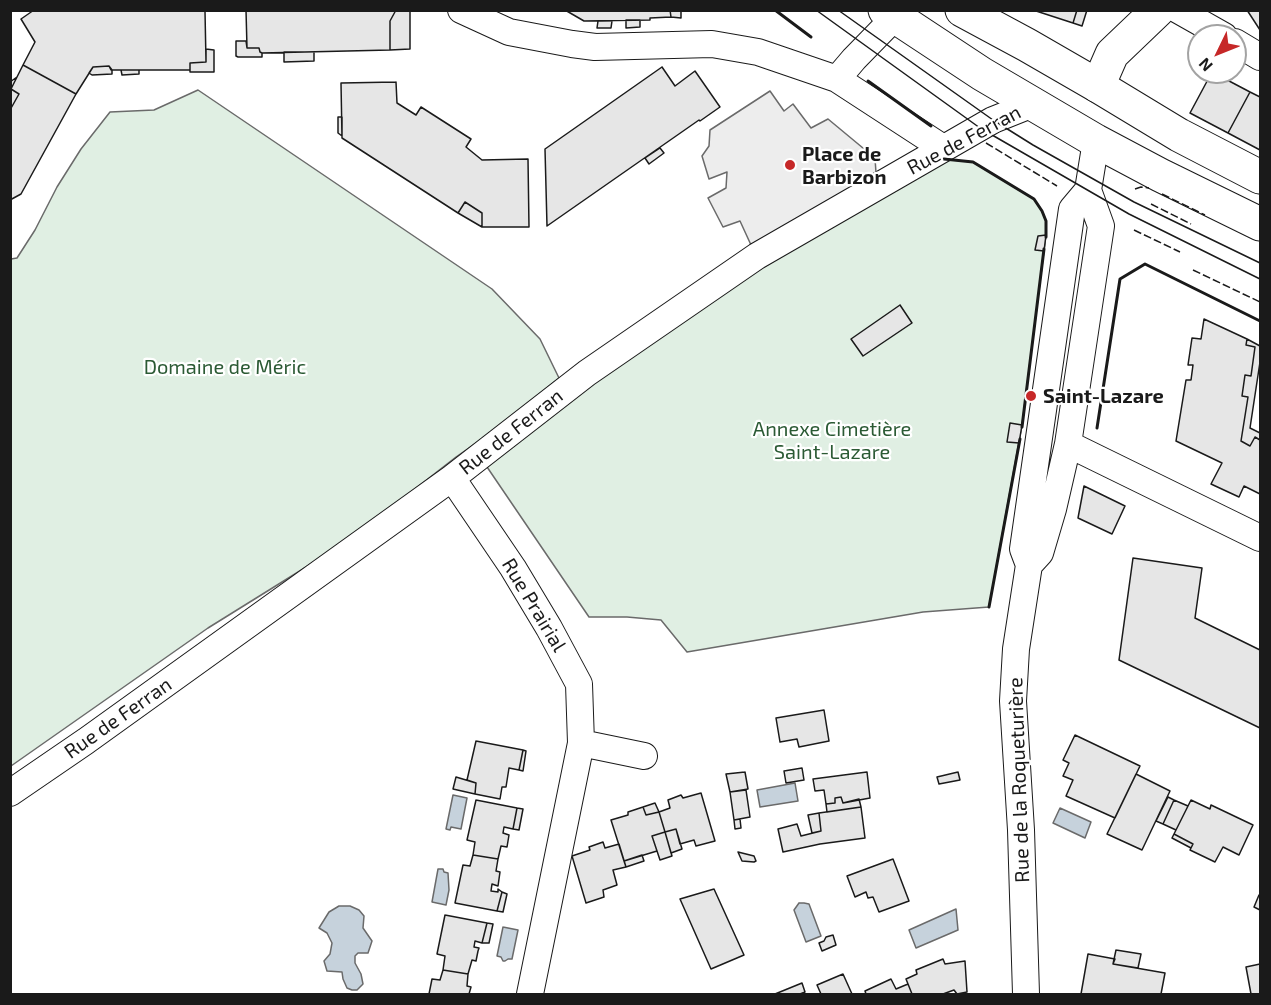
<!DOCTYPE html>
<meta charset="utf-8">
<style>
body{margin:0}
#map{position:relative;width:1271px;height:1005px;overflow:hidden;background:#fff;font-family:"Exo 2",sans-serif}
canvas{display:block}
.frame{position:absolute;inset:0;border:12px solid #1a1a1a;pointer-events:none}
.north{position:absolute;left:1187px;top:24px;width:60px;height:60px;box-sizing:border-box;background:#fff;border:2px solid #a3a3a3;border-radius:50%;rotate:227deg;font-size:16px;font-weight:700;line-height:24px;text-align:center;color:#1a1a1a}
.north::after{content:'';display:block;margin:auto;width:21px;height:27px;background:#c62828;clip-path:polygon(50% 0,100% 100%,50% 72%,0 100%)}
</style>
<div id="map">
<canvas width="1271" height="1005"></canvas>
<div class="frame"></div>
<div class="north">N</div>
</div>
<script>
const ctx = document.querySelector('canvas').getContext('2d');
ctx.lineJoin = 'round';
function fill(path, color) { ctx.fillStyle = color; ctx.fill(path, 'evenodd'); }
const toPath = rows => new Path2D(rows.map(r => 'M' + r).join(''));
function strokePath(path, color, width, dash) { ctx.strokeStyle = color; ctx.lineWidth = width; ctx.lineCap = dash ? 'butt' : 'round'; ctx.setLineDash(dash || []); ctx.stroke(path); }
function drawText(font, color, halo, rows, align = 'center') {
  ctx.font = font + ' "Exo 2",sans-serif'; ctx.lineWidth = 4.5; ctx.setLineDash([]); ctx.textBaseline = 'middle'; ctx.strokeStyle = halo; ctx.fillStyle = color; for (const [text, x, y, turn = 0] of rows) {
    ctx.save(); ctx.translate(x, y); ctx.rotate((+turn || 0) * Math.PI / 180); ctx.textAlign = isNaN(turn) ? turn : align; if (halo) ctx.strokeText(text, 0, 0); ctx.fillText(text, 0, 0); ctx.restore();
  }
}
const green = toPath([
 [198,90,492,289,540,339,559,378,499,427,456,457,348,541,208,628,11,766,11,259,17,258,35,230,57,187,81,149,110,112,154,110,198,90],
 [942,159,973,162,1034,199,1042,211,1046,221,1046,235,1022,425,989,607,923,612,687,652,661,620,627,617,589,617,485,464,673,322,942,159]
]);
const parking = toPath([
 [770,91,784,111,793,104,811,128,828,119,875,158,876,173,751,245,740,221,723,227,708,198,726,188,727,172,709,179,702,156,709,146,710,130,770,91]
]);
const water = toPath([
 [795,783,798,801,760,807,757,790,795,783],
 [453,795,467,798,461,829,451,827,450,830,446,829,453,795],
 [1060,808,1091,822,1085,838,1053,823,1060,808],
 [438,869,443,869,444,872,448,873,449,890,446,905,432,902,438,869],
 [799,903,804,903,809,904,821,936,806,942,794,910,799,903],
 [339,906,350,906,359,910,364,916,363,928,372,941,368,953,358,953,355,956,355,963,361,974,363,984,357,990,352,990,347,988,343,979,342,972,327,971,324,961,330,954,332,943,327,933,319,928,329,912,339,906],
 [956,909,958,930,916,948,909,930,956,909],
 [503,927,518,930,512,959,508,959,505,961,503,961,501,957,497,956,503,927]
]);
const building = toPath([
 [34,10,205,11,206,62,190,63,190,70,111,70,109,66,93,67,76,94,23,65,35,42,21,19,34,10],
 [246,10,396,10,390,21,390,50,262,53,260,52,259,48,247,48,246,10],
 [396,10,410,10,410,49,390,50,390,21,396,10],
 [565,10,670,10,671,17,650,18,650,20,584,21,565,10],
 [670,10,681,10,681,18,671,17,670,10],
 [1033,10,1077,10,1073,23,1033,10],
 [1077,10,1087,10,1082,26,1073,23,1077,10],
 [1247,10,1260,10,1260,30,1247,10],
 [626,20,640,20,640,27,626,28,626,20],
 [598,21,612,21,611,28,597,28,598,21],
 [236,41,246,41,247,48,259,48,260,52,262,53,262,57,238,57,236,56,236,41],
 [206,49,214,50,214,72,190,72,190,63,206,62,206,49],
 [284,52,314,52,314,61,284,62,284,52],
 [23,65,76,94,21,194,10,200,10,110,19,94,11,89,23,65],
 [109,66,112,70,112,74,92,75,89,73,93,67,109,66],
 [662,67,675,86,695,71,720,107,700,121,699,120,547,226,545,149,662,67],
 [121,70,139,70,139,74,122,75,121,70],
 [1212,72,1250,92,1228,133,1190,113,1212,72],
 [17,77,11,89,19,94,10,110,10,82,17,77],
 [396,82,397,103,416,115,421,107,471,139,466,147,482,160,528,159,529,227,482,227,482,213,465,202,458,213,342,138,341,83,396,82],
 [1250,92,1260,97,1260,150,1228,133,1250,92],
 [338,117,342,117,342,136,338,133,338,117],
 [660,148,664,153,649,164,645,158,660,148],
 [465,202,482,213,482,227,458,213,465,202],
 [1046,235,1044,251,1035,250,1038,236,1046,235],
 [900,305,912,323,863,356,851,339,900,305],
 [1204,319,1247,339,1246,345,1255,347,1251,376,1245,375,1242,396,1248,397,1241,441,1250,446,1255,437,1260,440,1260,494,1244,486,1239,497,1211,484,1222,463,1176,441,1186,380,1191,380,1193,365,1188,365,1192,338,1201,339,1204,319],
 [1247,339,1260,346,1260,362,1250,428,1260,433,1260,440,1255,437,1250,446,1241,441,1248,397,1242,396,1245,375,1251,376,1255,347,1246,345,1247,339],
 [1010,423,1022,425,1019,443,1007,442,1010,423],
 [1084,486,1125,506,1112,534,1078,518,1084,486],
 [1133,558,1202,568,1195,618,1260,650,1260,728,1119,660,1133,558],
 [824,710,829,741,799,747,797,739,780,742,776,718,824,710],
 [1075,735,1140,766,1115,818,1066,796,1073,780,1063,776,1069,763,1063,760,1075,735],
 [476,741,523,750,519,770,509,768,506,787,502,787,500,799,475,794,476,783,467,780,476,741],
 [523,750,526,751,523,771,519,770,523,750],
 [802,768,804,780,786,783,784,771,802,768],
 [745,772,748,789,730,792,726,774,745,772],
 [867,772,870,798,843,803,841,797,835,798,835,803,826,804,824,790,815,791,813,779,867,772],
 [958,772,960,780,939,784,937,777,958,772],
 [1136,774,1170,791,1142,850,1107,834,1136,774],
 [456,777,476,783,475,794,453,789,456,777],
 [746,790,750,817,734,820,730,792,746,790],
 [701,793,715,841,696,846,694,840,680,844,676,829,665,832,659,812,670,808,668,800,681,795,683,798,701,793],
 [841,797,843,803,859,799,861,807,827,812,826,804,835,803,835,798,841,797],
 [1168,797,1174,800,1163,824,1156,821,1168,797],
 [476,800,517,808,513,829,504,827,503,833,509,835,507,847,501,846,498,859,473,855,475,842,467,840,476,800],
 [1174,800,1188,806,1176,830,1163,824,1174,800],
 [1191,800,1210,809,1211,805,1253,825,1239,855,1223,847,1215,862,1190,850,1193,844,1174,834,1191,800],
 [655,803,659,812,646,815,643,807,655,803],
 [643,807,646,815,659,812,665,832,652,836,657,851,624,861,611,820,628,815,628,812,643,807],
 [861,807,865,838,820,844,783,852,778,829,797,824,801,836,821,831,819,813,861,807],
 [517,808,523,809,519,830,513,829,517,808],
 [819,813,821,831,812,833,808,815,819,813],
 [740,819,741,828,735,829,734,820,740,819],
 [676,829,682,849,671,853,665,832,676,829],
 [665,832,672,856,660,860,652,836,665,832],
 [1174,834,1193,844,1191,848,1172,838,1174,834],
 [603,842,605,848,619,844,626,867,613,870,617,885,603,890,604,897,586,903,572,856,590,850,589,847,603,842],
 [738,852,754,856,756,861,754,862,742,861,738,852],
 [473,855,498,859,496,871,500,872,498,886,492,884,491,891,498,892,498,889,502,892,497,911,455,903,463,865,470,866,473,855],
 [642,855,644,861,626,867,624,861,642,855],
 [893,859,909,901,879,912,873,897,868,898,866,892,855,897,847,876,893,859],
 [714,889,744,955,711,969,680,899,714,889],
 [502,892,507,894,503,912,497,911,502,892],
 [1259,895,1260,896,1260,910,1254,907,1259,895],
 [445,915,487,923,482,943,475,941,474,947,479,948,478,951,476,961,472,960,468,974,443,970,445,956,437,954,445,915],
 [487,923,493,924,489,943,482,943,487,923],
 [833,935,836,945,822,951,819,943,824,941,826,937,833,935],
 [1116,950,1141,954,1138,968,1113,964,1116,950],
 [1088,954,1115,959,1113,964,1165,973,1161,994,1081,994,1088,954],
 [943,959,945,964,965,961,967,992,957,994,954,990,943,994,912,994,906,979,917,974,916,970,943,959],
 [1260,964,1260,994,1251,994,1246,967,1260,964],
 [443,970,468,974,467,986,471,987,469,994,429,994,432,979,440,980,443,970],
 [843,974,852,994,821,994,817,985,843,974],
 [891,979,896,989,908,984,912,994,866,994,865,991,891,979],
 [802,983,805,992,800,994,775,994,802,983]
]);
const minor = toPath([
 [461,10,509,32,572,44,595,47,712,44,758,52,837,79,943,148],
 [1178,10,1224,36],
 [1235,42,1260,57],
 [837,79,854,59,895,17],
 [1068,444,1260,538],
 [452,478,513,568,549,628,579,684,581,743,530,994],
 [1029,565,1040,553,1053,509,1068,444,1101,226,1088,190],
 [581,743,644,756],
 [10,793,86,741,452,478,587,373,757,256,993,120,1033,104],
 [1026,994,1021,830,1013,701,1016,649,1029,565,1023,549,1072,209,1088,190,1096,141]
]);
const tertiary = toPath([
 [1098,86,1112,54,1158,10]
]);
const primary = toPath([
 [885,10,982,74,1096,141,1160,175,1260,224],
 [962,10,1027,45,1098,86,1179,135,1260,177]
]);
const tram = toPath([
 [816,10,980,128,1129,214,1260,279],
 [838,10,993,120,1033,145,1134,202,1260,263]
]);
const fence = toPath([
 [986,143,1057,186],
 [1135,189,1141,187,1149,188],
 [1162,194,1205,215],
 [1151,204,1191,224],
 [1134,230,1180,252],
 [1193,270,1260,302]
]);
const wall = toPath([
 [775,10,811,37],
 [868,81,931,126],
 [944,159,973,162,1034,199,1042,211,1046,221,1046,237],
 [1022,427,1044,249],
 [1097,428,1120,279,1145,264,1260,321],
 [989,607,1020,439]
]);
const markers = [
 [790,165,6,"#c62828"],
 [1031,396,6,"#c62828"]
];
const streetNames = [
 ["Rue de Ferran",964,140,-28],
 ["Rue de Ferran",511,432,-38],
 ["Rue Prairial",534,605,59],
 ["Rue de Ferran",118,718,-35],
 ["Rue de la Roqueturière",1019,780,-92]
];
const poiNames = [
 ["Place de",802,154],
 ["Barbizon",802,177],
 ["Saint-Lazare",1043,396]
];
const parkNames = [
 ["Domaine de Méric",225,367],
 ["Annexe Cimetière",832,429],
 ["Saint-Lazare",832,452]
];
fill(green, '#e0efe3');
strokePath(green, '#6a6a6a', 1.5);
fill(parking, '#ededed');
strokePath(parking, '#6a6a6a', 1.5);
fill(water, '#c6d2dc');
strokePath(water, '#6a6a6a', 1.5);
fill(building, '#e6e6e6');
strokePath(building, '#1a1a1a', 1.5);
strokePath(minor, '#1a1a1a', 28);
strokePath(tertiary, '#1a1a1a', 35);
strokePath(primary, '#1a1a1a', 35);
strokePath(minor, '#fff', 26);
strokePath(tertiary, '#fff', 33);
strokePath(primary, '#fff', 33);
strokePath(tram, '#1a1a1a', 1.5);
strokePath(fence, '#1a1a1a', 1.5, [8, 3]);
strokePath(wall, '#1a1a1a', 3);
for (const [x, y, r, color] of markers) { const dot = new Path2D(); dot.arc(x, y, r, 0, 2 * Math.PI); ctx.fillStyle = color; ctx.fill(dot); strokePath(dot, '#fff', 2); }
drawText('20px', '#1a1a1a', '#fff', streetNames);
drawText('bold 20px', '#1a1a1a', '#fff', poiNames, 'left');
drawText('20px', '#2b5a34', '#fff', parkNames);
</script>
